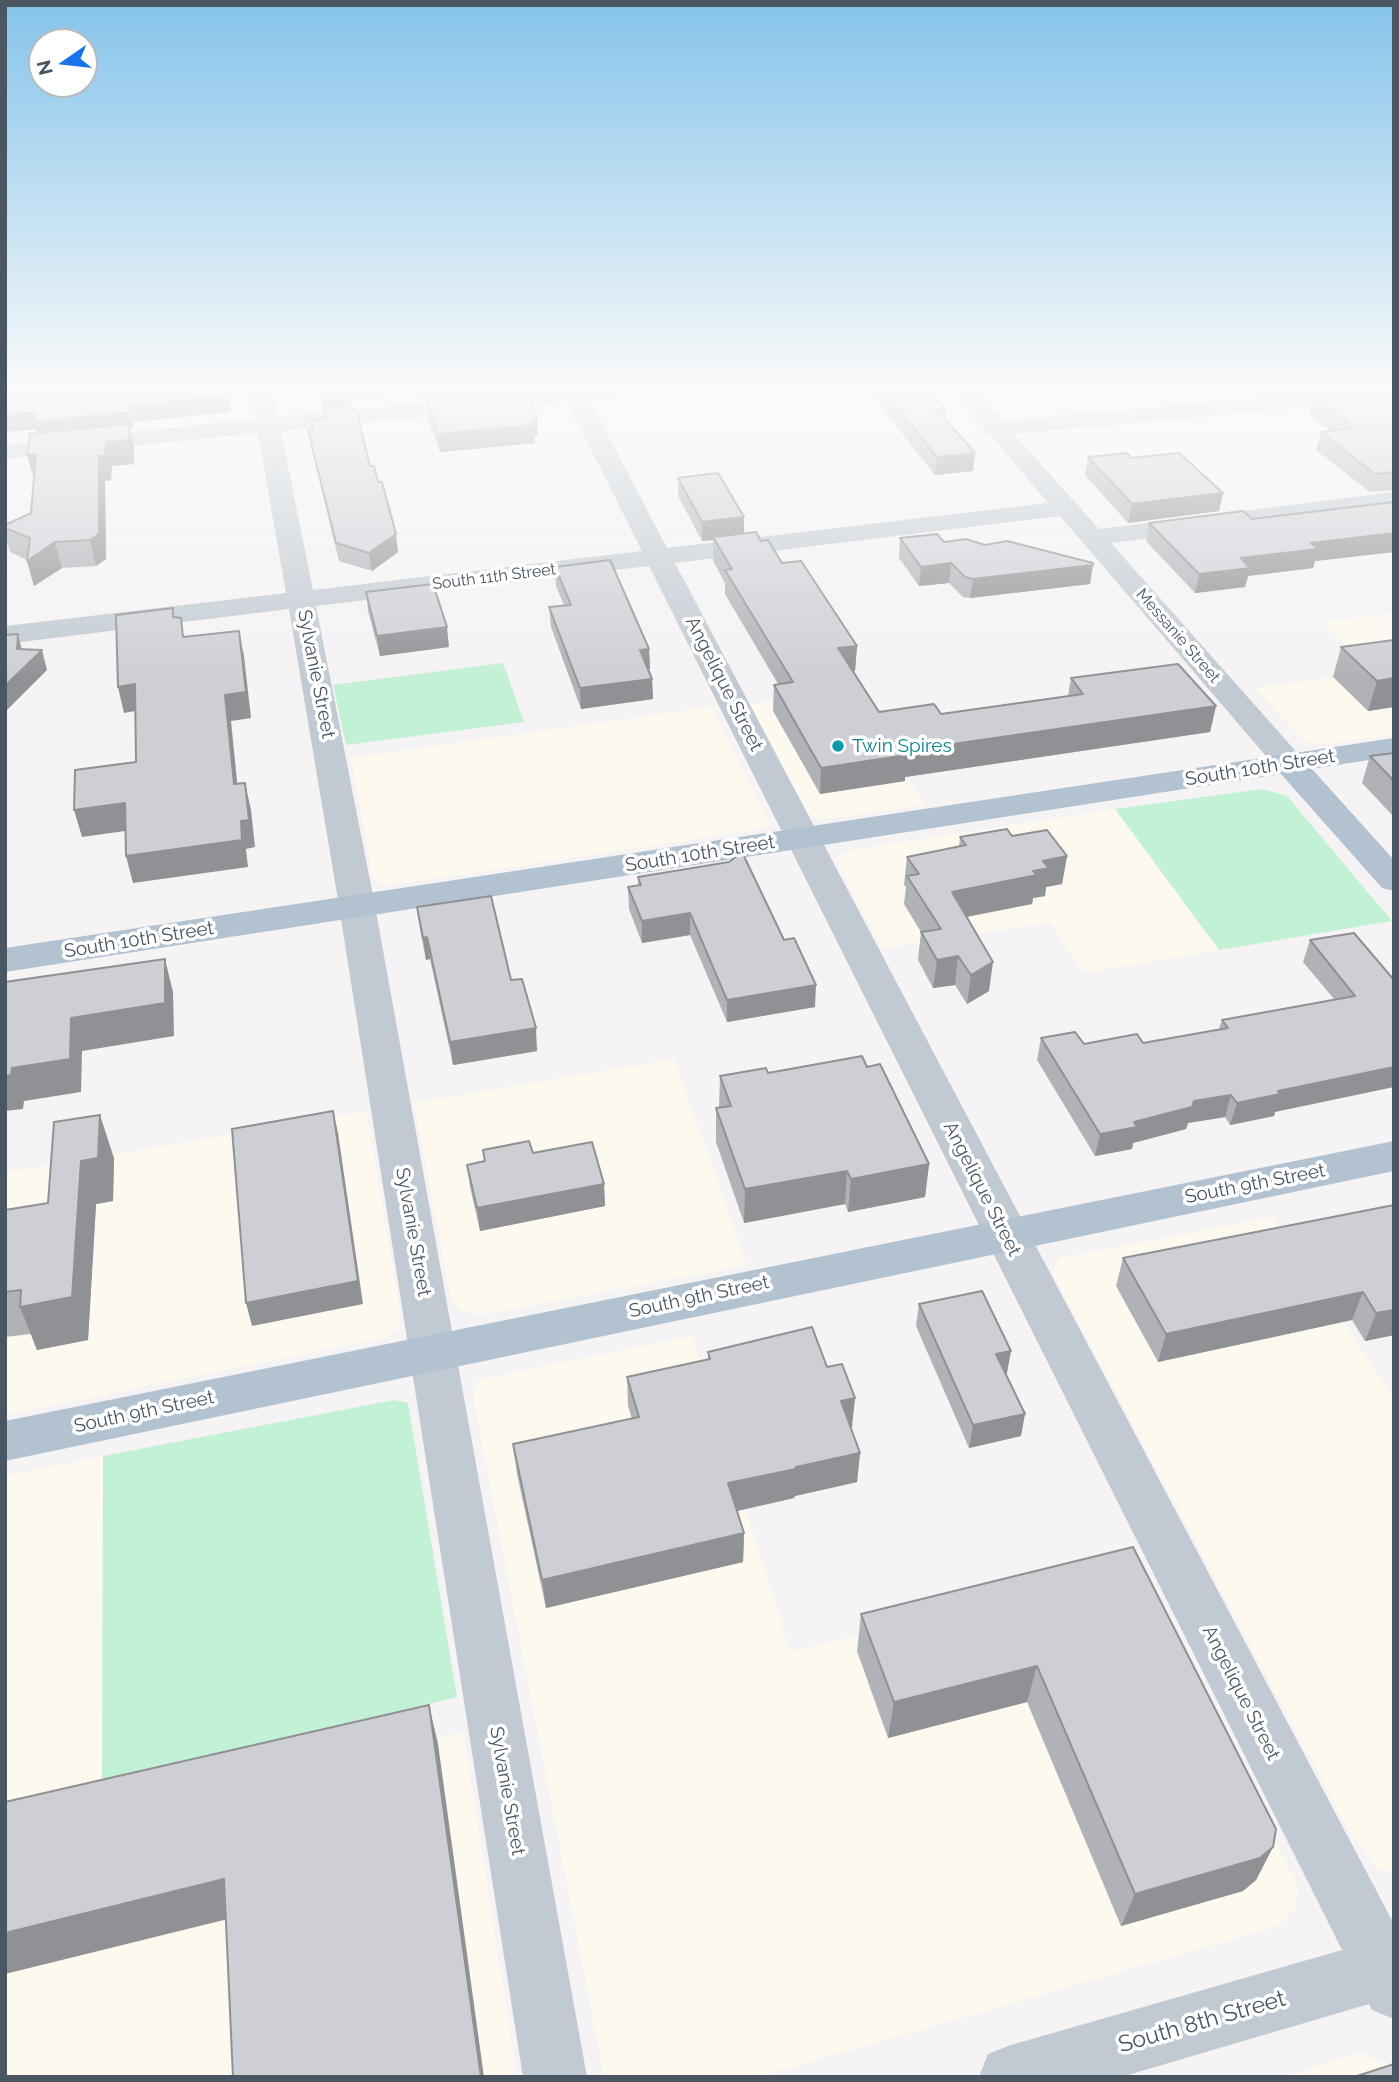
<!DOCTYPE html>
<style>
body{margin:0}
#map{position:relative;width:1399px;height:2082px;overflow:hidden;background:#f5f3f3;font-family:Raleway,sans-serif}
canvas{display:block}
.frame{position:absolute;inset:0;border:7px solid #4a5661;pointer-events:none}
.north{position:absolute;left:28px;top:28px;width:70px;height:70px;box-sizing:border-box;background:#fff;border:2px solid #b7bbc0;border-radius:50%;rotate:256deg;font-size:19px;font-weight:700;line-height:28px;text-align:center;color:#4a5661}
.north::after{content:'';display:block;margin:auto;width:24px;height:32px;background:#1a73e8;clip-path:polygon(50% 0,100% 100%,50% 72%,0 100%)}
</style>
<div id="map">
<canvas width="1399" height="2082"></canvas>
<div class="frame"></div>
<div class="north">N</div>
</div>
<script>
const ctx = document.querySelector('canvas').getContext('2d');
ctx.lineJoin = 'round';
function fill(path, color) { ctx.fillStyle = color; ctx.fill(path, 'evenodd'); }
const toPath = rows => new Path2D(rows.map(r => 'M' + r).join(''));
function strokePath(path, color, width, dash) { ctx.strokeStyle = color; ctx.lineWidth = width; ctx.lineCap = dash ? 'butt' : 'round'; ctx.setLineDash(dash || []); ctx.stroke(path); }
function drawText(font, color, halo, rows, align = 'center') {
  ctx.font = font + ' Raleway,sans-serif'; ctx.lineWidth = 7; ctx.setLineDash([]); ctx.textBaseline = 'middle'; ctx.strokeStyle = halo; ctx.fillStyle = color; for (const [text, x, y, turn = 0] of rows) {
    ctx.save(); ctx.translate(x, y); ctx.rotate((+turn || 0) * Math.PI / 180); ctx.textAlign = isNaN(turn) ? turn : align; if (halo) ctx.strokeText(text, 0, 0); ctx.fillText(text, 0, 0); ctx.restore();
  }
}
const commercial = toPath([
 [1394,613,1394,735,1328,744,1311,743,1302,739,1255,688,1373,672,1322,622],
 [853,691,925,805,825,819,815,818,808,813,750,704],
 [711,707,766,816,769,824,761,829,399,884,381,884,373,879,351,758],
 [1115,809,1219,950,1083,973,1050,922,882,949,836,861,839,854,852,850],
 [674,1059,747,1265,481,1315,461,1311,451,1299,414,1103],
 [366,1111,401,1317,397,1329,387,1337,5,1415,5,1173],
 [1273,1217,1394,1399,1394,1873,1378,1868,1348,1829,1052,1272,1060,1258],
 [692,1336,790,1652,1138,1567,1298,1888,1296,1907,1278,1926,758,2077,604,2077,473,1396,478,1381,496,1376],
 [103,1456,102,1817,463,1732,517,2077,5,2077,5,1476],
 [1361,2053,1388,2064,1394,2071,1394,2077,1282,2077]
]);
const green = toPath([
 [1258,389,1394,389,1394,393,1346,392,1266,396],
 [503,663,524,722,346,745,333,685],
 [1262,789,1287,796,1392,921,1219,950,1115,809],
 [394,1400,408,1403,457,1697,102,1782,103,1456]
]);
const minor = toPath([
 [251,389,273,389,279,417,555,389,636,389,633,394,625,396,589,399,667,548,1048,503,951,389,974,389,1003,421,1314,392,1394,393,1394,407,1314,406,1014,434,1099,529,1394,492,1394,508,1111,543,1300,756,1305,763,1300,770,1289,772,1278,770,1060,516,675,563,1394,1924,1394,2019,1372,2010,1369,2004,1121,2077,979,2077,988,2054,1011,2045,1342,1950,649,566,316,606,375,906,587,2077,523,2077,339,906,289,609,5,644,5,626,286,593,258,433,5,459,5,445,256,419,251,389],
 [567,402,642,551,313,590,281,431,567,402]
]);
const major = toPath([
 [1394,738,1394,756,1312,769,1394,860,1394,891,1382,888,1281,774,5,972,5,948,1394,738],
 [1394,1141,1394,1171,5,1461,5,1421,1394,1141]
]);
const wall = toPath([
 [5,389,231,412,133,422,134,429,130,429,134,448,134,464,112,466,111,480,105,481,106,559,96,566,62,568,34,586,27,560,10,552,5,535,5,525,31,513,37,434,36,429,5,432],
 [319,389,521,389,521,390,422,400,419,391,352,397,353,407,323,410],
 [867,389,928,389,945,409,944,418,975,453,973,471,935,475],
 [1314,396,1394,406,1394,490,1370,492,1316,450,1321,432,1330,431,1309,414],
 [427,401,537,418,538,436,534,436,535,443,440,452,428,419],
 [308,430,370,466,398,552,372,571,339,561,311,447],
 [1088,457,1132,458,1223,493,1219,511,1128,523,1085,475],
 [678,478,744,533,761,541,857,646,855,671,853,671,879,712,941,714,1068,696,1071,678,1216,706,1210,732,905,777,905,781,820,794,773,711,774,685,778,684,725,594,725,583,713,561,713,540,702,541,678,496],
 [1394,502,1394,552,1315,561,1313,568,1248,576,1245,587,1195,593,1146,541,1149,523,1252,519],
 [900,538,944,542,1090,584,970,598,963,597,949,583,919,586,899,558],
 [555,567,649,649,650,669,648,669,652,679,653,699,581,709,551,627,549,607,564,605,556,586],
 [366,592,449,647,380,656,368,611],
 [1394,636,1394,707,1368,711,1333,677,1341,647,1393,640],
 [1394,753,1394,817,1362,783,1370,756],
 [1012,836,1067,856,1062,884,1046,887,1045,896,1033,898,1032,904,967,917,989,991,967,1004,955,985,933,988,918,960,921,932,904,904,906,887,904,885,907,857,959,847,960,837],
 [729,862,815,1007,727,1022,690,935,642,943,629,909,628,887,638,886,638,877],
 [417,907,511,980,537,1051,453,1065,430,959,426,960,420,929],
 [1310,940,1394,980,1275,1112,1274,1116,1230,1125,1225,1117,1188,1123,1186,1129,1133,1143,1132,1149,1095,1156,1037,1060,1041,1038,1084,1044,1143,1043,1219,1029,1222,1020,1334,999,1303,962],
 [867,1067,929,1164,925,1197,848,1212,845,1204,744,1223,716,1142,716,1108,719,1108,720,1076],
 [483,1150,533,1153,604,1184,605,1206,480,1231,470,1187,467,1165,484,1162],
 [114,1158,113,1201,96,1204,88,1340,37,1350,31,1334,5,1337,5,1210,48,1203],
 [1394,1205,1394,1335,1365,1341,1352,1320,1158,1362,1116,1286,1123,1258],
 [919,1304,1011,1351,1006,1373,1021,1436,969,1448,916,1326],
 [708,1352,827,1367,855,1398,851,1428,860,1453,857,1482,795,1496,794,1498,737,1511,744,1533,743,1562,546,1608,517,1474,513,1444,632,1419,628,1406,627,1377,708,1360],
 [1133,1547,1273,1847,1256,1880,1243,1891,1121,1926,1027,1702,888,1738,857,1651,861,1614]
]);
const shadedWall = toPath([
 [228,389,231,412,133,422,134,429,130,429,134,448,134,464,112,466,111,480,105,481,106,559,96,566,90,540,38,439,36,429,5,432,5,415,130,406],
 [350,389,419,389,419,391,352,397,353,407,323,410,321,394],
 [421,389,521,389,521,390,422,400],
 [936,409,945,409,944,426],
 [537,418,538,436,534,436,535,443,440,452,438,434],
 [975,453,973,471,935,475,937,457],
 [36,454,34,479,27,455],
 [1223,493,1219,511,1128,523,1132,504],
 [744,517,744,536,713,537,713,540,702,541,702,522],
 [1394,533,1394,552,1315,561,1313,568,1248,576,1245,587,1195,593,1199,574,1241,558,1311,543],
 [396,534,398,552,372,571,369,553],
 [55,542,62,568,34,586,27,561],
 [951,563,949,583,919,586,921,567],
 [1093,565,1090,584,970,598,973,579],
 [447,627,449,647,380,656,377,636],
 [239,631,244,656,251,718,231,721,240,811,234,784,225,695],
 [18,634,23,654,42,650,47,670,5,712,5,686,17,649],
 [857,646,855,671,837,673,838,648],
 [649,649,650,669,640,670,640,650],
 [1394,678,1394,707,1368,711,1377,681],
 [652,679,653,699,581,709,580,688],
 [135,684,141,710,124,713,118,687],
 [1216,706,1210,732,905,777,905,781,820,794,821,768,905,751],
 [245,783,251,810,255,847,246,849,248,867,133,883,126,856,241,821],
 [125,803,132,830,82,837,74,810],
 [1067,856,1062,884,1046,887,1045,896,1033,898,1032,904,949,920,952,892,1033,871,1043,861],
 [690,913,690,935,642,943,642,921],
 [427,937,430,959,426,960,423,938],
 [958,956,955,985,933,988,937,960],
 [165,959,173,992,174,1036,82,1051,81,1092,24,1101,23,1109,5,1111,5,1076,12,1068,71,1018],
 [993,962,989,991,967,1004,971,975],
 [816,985,815,1007,727,1022,727,1000],
 [536,1028,537,1051,453,1065,450,1042],
 [1394,1067,1394,1087,1275,1112,1274,1116,1230,1125,1237,1103,1278,1091],
 [1231,1095,1225,1117,1188,1123,1186,1129,1133,1143,1132,1149,1095,1156,1100,1134,1194,1101],
 [333,1111,338,1133,363,1304,252,1326,246,1303],
 [100,1115,114,1158,113,1201,96,1204,88,1340,37,1350,20,1307],
 [929,1164,925,1197,848,1212,851,1179],
 [847,1171,845,1204,744,1223,745,1189],
 [604,1184,605,1206,480,1231,477,1208],
 [1363,1292,1352,1320,1158,1362,1166,1334],
 [1394,1310,1394,1335,1365,1341,1376,1313],
 [1011,1351,1007,1373,992,1376,996,1354],
 [855,1398,852,1427,838,1430,841,1401],
 [1025,1414,1021,1436,969,1448,973,1425],
 [860,1453,857,1482,795,1496,794,1498,728,1513,728,1483,796,1467],
 [744,1533,743,1562,546,1608,542,1580],
 [1037,1666,1027,1702,888,1738,894,1702],
 [429,1705,438,1744,484,2077,481,2077],
 [1273,1847,1256,1880,1243,1891,1121,1926,1135,1894],
 [224,1879,240,1916,5,1974,5,1933]
]);
const building = toPath([
 [5,389,227,389,228,395,130,406,130,412,34,422,35,412,5,415,5,389],
 [320,389,351,389,351,391,321,394,320,389],
 [882,389,928,389,945,409,936,409,975,453,937,457,882,389],
 [527,391,537,418,531,419,534,425,438,434,427,401,527,391],
 [1375,392,1394,406,1394,472,1375,474,1321,432,1353,428,1314,396,1375,392],
 [356,409,370,466,374,466,378,482,382,482,396,534,369,553,336,543,308,430,313,428,311,420,326,418,324,412,356,409],
 [128,424,129,440,106,442,105,456,99,456,99,534,90,540,55,542,27,561,30,538,5,528,5,525,31,513,36,454,27,455,30,434,128,424],
 [1127,453,1132,458,1179,453,1223,493,1132,504,1088,457,1127,453],
 [718,473,744,517,702,522,678,478,718,473],
 [1394,502,1394,533,1311,543,1318,549,1241,558,1250,568,1199,574,1149,523,1243,511,1252,519,1394,502],
 [756,532,761,541,768,540,782,563,801,561,857,646,838,648,879,712,934,704,941,714,1083,694,1071,678,1178,664,1216,706,905,751,907,755,821,768,774,685,793,682,725,570,732,569,713,537,756,532],
 [937,534,944,542,966,539,985,545,1007,541,1093,563,1093,565,973,579,965,577,951,563,921,567,900,538,937,534],
 [610,560,649,649,640,650,652,679,580,688,549,607,571,605,555,567,610,560],
 [433,584,447,627,377,636,366,592,433,584],
 [173,608,173,617,181,618,183,637,239,631,246,692,225,695,234,784,245,783,249,820,241,821,242,840,126,856,125,803,74,810,75,770,136,762,135,684,118,687,116,615,173,608],
 [18,634,17,649,42,650,5,686,5,635,18,634],
 [1394,640,1394,678,1377,681,1341,647,1394,640],
 [1394,753,1394,781,1370,756,1394,753],
 [1007,829,1012,836,1047,830,1067,856,1043,861,1049,868,1033,871,1037,875,952,892,993,962,971,975,958,956,937,960,921,932,941,929,907,876,919,874,907,857,966,845,960,837,1007,829],
 [742,852,784,940,794,938,816,985,727,1000,690,913,642,921,628,887,641,885,638,877,729,862,742,852],
 [491,896,511,980,522,979,536,1028,450,1042,427,937,423,938,417,907,491,896],
 [1354,933,1394,980,1394,1067,1278,1091,1280,1094,1237,1103,1231,1095,1194,1101,1192,1107,1134,1122,1137,1127,1100,1134,1041,1038,1075,1032,1084,1044,1137,1034,1143,1043,1228,1028,1222,1020,1355,996,1310,940,1354,933],
 [165,959,165,1003,71,1018,70,1059,12,1068,11,1075,5,1076,5,982,165,959],
 [862,1056,867,1067,880,1064,929,1164,851,1179,847,1171,745,1189,716,1108,731,1106,720,1076,766,1068,768,1073,862,1056],
 [333,1111,358,1281,246,1303,232,1129,333,1111],
 [100,1115,98,1158,81,1161,72,1297,20,1307,21,1290,5,1292,5,1210,48,1203,54,1122,100,1115],
 [529,1141,533,1153,592,1142,604,1184,477,1208,467,1165,485,1161,483,1150,529,1141],
 [1394,1205,1394,1310,1376,1313,1363,1292,1166,1334,1123,1258,1394,1205],
 [982,1291,1011,1351,996,1354,1025,1414,973,1425,919,1304,982,1291],
 [812,1327,827,1367,842,1364,855,1398,841,1401,860,1453,796,1467,796,1469,728,1483,744,1533,542,1580,513,1444,639,1417,627,1377,710,1359,708,1352,812,1327],
 [1133,1547,1276,1829,1273,1847,1260,1858,1135,1894,1037,1666,894,1702,861,1614,1133,1547],
 [429,1705,481,2077,233,2077,224,1879,5,1933,5,1802,429,1705],
 [1394,2064,1394,2077,1354,2077,1394,2064]
]);
const markers = [
 [838,746,7,"#0f9aa8"]
];
const farStreetnames = [
 ["South 11th Street",494,577,-7],
 ["Messanie Street",1178,636,49]
];
const streetNames = [
 ["Sylvanie Street",316,674,79],
 ["Angelique Street",724,684,63],
 ["South 10th Street",1260,768,-9],
 ["South 10th Street",700,854,-9],
 ["South 10th Street",139,940,-9],
 ["South 9th Street",1255,1184,-11],
 ["Angelique Street",982,1189,63],
 ["Sylvanie Street",413,1232,80],
 ["South 9th Street",699,1297,-12],
 ["South 9th Street",144,1412,-12],
 ["Angelique Street",1241,1693,63],
 ["Sylvanie Street",507,1791,80]
];
const cultureNames = [
 ["Twin Spires",852,746]
];
const nearStreetnames = [
 ["South 8th Street",1202,2022,-16]
];
fill(commercial, '#fdf9ef');
fill(green, '#c3f1d5');
fill(minor, '#c1cad2');
fill(major, '#b3c2d1');
fill(wall, '#b0b2b7');
fill(shadedWall, '#909195');
fill(building, '#cdcfd5');
strokePath(building, '#909195', 2);
const sky = ctx.createLinearGradient(0, 0, 0, 681);
sky.addColorStop(0, '#85c3ea');
sky.addColorStop(0.57, '#fafafa');
sky.addColorStop(1, '#fafafa00');
ctx.fillStyle = sky;
ctx.fillRect(0, 0, 1399, 681);
for (const [x, y, r, color] of markers) { const dot = new Path2D(); dot.arc(x, y, r, 0, 2 * Math.PI); ctx.fillStyle = color; ctx.fill(dot); strokePath(dot, '#fff', 2.5); }
drawText('16px', '#4a5661', '#fff', farStreetnames);
drawText('19px', '#4a5661', '#fff', streetNames);
drawText('19px', '#0d838f', '#fff', cultureNames, 'left');
drawText('23px', '#4a5661', '#fff', nearStreetnames);
</script>
